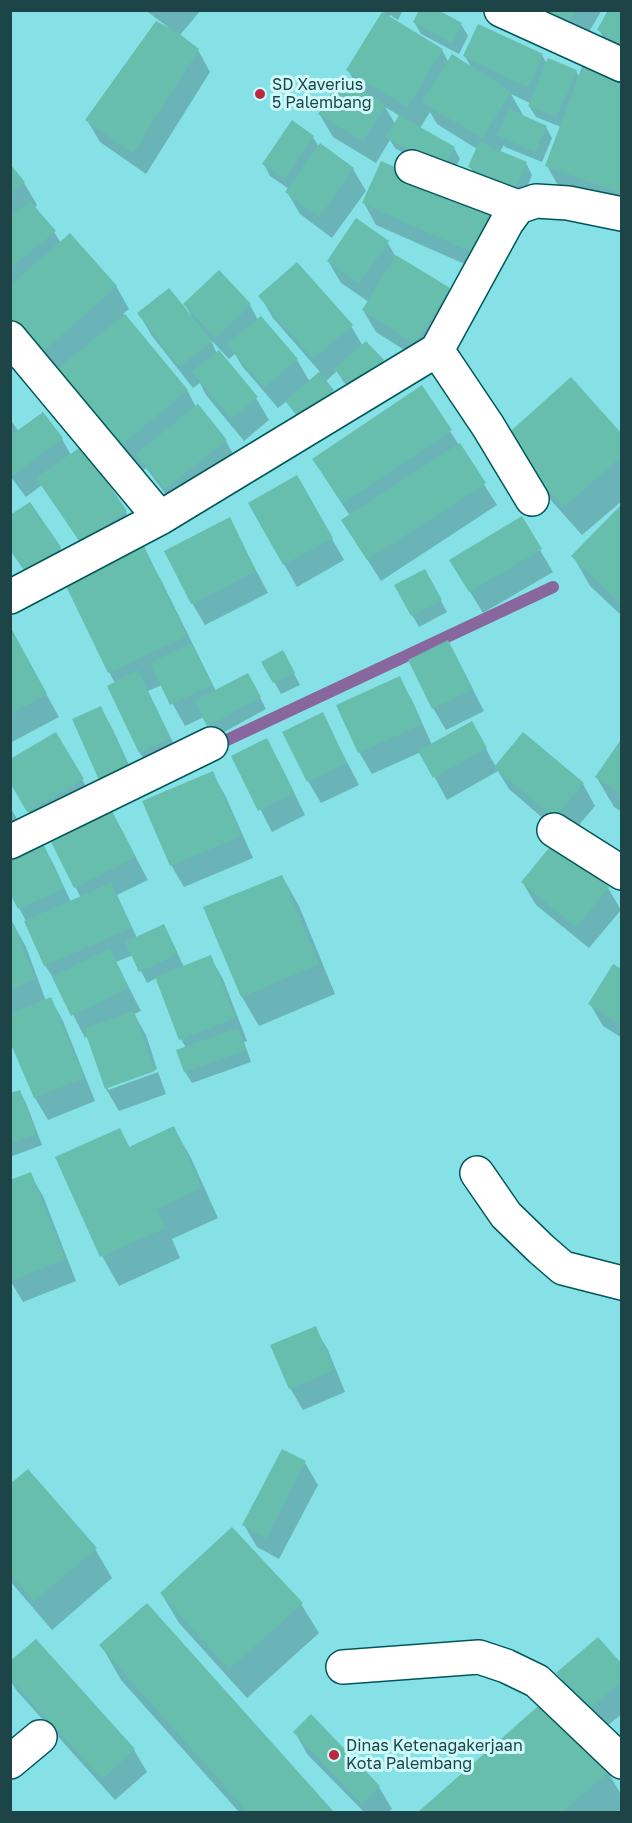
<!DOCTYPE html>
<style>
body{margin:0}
#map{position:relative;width:632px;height:1823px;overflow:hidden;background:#85e1e6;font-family:"Golos Text",sans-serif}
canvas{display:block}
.frame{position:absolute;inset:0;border:12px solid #1d4446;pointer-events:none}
</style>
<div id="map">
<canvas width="632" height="1823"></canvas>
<div class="frame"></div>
</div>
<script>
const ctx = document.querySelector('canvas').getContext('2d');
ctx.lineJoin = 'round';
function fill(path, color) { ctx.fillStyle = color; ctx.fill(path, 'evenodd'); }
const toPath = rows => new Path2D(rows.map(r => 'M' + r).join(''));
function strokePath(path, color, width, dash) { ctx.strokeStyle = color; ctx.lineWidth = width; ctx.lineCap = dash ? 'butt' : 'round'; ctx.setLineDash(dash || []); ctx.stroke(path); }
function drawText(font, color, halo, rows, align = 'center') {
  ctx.font = font + ' "Golos Text",sans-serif'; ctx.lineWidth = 6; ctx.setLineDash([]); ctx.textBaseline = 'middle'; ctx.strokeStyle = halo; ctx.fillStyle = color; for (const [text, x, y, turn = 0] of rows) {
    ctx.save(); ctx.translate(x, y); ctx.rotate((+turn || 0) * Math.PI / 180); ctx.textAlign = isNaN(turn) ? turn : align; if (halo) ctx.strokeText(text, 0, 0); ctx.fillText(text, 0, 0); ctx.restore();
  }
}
const shadow = toPath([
 [145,10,201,10,180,35,198,50,210,72,146,174,100,142,87,120,168,27],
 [381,10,403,10,398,20,390,15,389,18,442,50,449,63,472,69,465,56,542,55,547,64,576,71,579,77,622,79,622,216,564,196,547,166,561,127,536,117,529,106,530,103,511,94,523,115,522,117,546,127,552,138,542,162,505,147,504,145,500,152,526,163,532,175,523,198,477,178,470,167,477,149,437,124,430,112,420,128,454,148,460,159,448,180,395,148,390,140,376,163,333,137,320,115,360,91,348,70,384,12],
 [385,107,400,116,395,124,394,122],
 [532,10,602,10,578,50],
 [622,10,622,58,612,52,599,30],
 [414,22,461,24,468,36,459,54,421,34],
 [313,137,319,147,353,169,366,191,332,238,300,214,287,192,289,189,270,176,264,164],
 [10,167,24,183,37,205,34,208,54,232,61,243,116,286,129,309,123,314,187,390,196,407,226,441,238,463,178,511,146,468,137,476,10,326],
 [364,203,490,210,503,232,485,273,376,225],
 [387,242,396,257,449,289,462,311,428,365,376,332,363,310,369,302,341,283,328,261],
 [260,296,351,326,363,346,383,361,390,372,359,399,343,381,337,371,325,382,340,402,308,429,294,412,287,401,278,408,242,366,235,354,229,359,211,340,217,354,256,398,269,420,244,441,206,395,200,383,193,388,152,336,139,314,189,316,191,315,185,305,250,305,258,320,297,360,310,382,320,372,273,318],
 [10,419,19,432,62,439,71,455,125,511,138,533,94,563,42,485,26,497,10,476],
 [450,431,497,505,381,581,356,542,350,516,327,481,314,459],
 [622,436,622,501,582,535,522,468],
 [297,477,344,560,297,587,250,504],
 [29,504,60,548,73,570,40,593,10,550,10,517],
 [622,506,622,616,590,586,573,556],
 [229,519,268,593,205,625,192,603],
 [143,548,160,578,216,691,254,686,266,709,215,737,204,717,185,726,162,685,148,691,182,761,153,775,140,753,109,686,115,683,109,672],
 [540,550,553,572,483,613,464,582],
 [431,583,447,612,419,627,412,615],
 [10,629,59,717,10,743],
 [448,642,484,711,446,730,433,708],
 [263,662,289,664,300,685,281,694],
 [399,678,412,700,432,745,472,724,496,767,583,784,595,806,567,839,509,789,498,771,447,800,421,752,372,774,359,752,338,706],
 [101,708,113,730,140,789,113,801,100,779],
 [322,714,359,785,321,803,308,781],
 [56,734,95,802,41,833,10,780],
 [622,741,622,812,614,807,597,778],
 [233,756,279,762,305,815,272,832],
 [212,773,225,795,253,858,184,887,171,865],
 [10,807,23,829,10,836],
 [112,813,148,880,117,895,137,938,170,938,184,967,210,957,223,979,247,1041,244,1042,251,1062,192,1083,185,1072,178,1051,186,1048,181,1039,157,978,147,983,133,955,116,962,141,1011,134,1014,146,1035,157,1069,108,1086,108,1090,158,1072,166,1094,119,1111,106,1089,88,1036,85,1038,59,987,45,965,26,921,19,908,40,841,53,863,71,902,81,898,53,843],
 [282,876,299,906,335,994,259,1026,242,997,205,908],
 [523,883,608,888,621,910,589,948,536,905],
 [10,918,26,947,46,1001,51,999,63,1021,95,1101,48,1120,35,1098,10,1038],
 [622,971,622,1038,603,1026,590,1004],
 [20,1092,26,1103,42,1145,10,1157,10,1095],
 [174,1128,191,1158,218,1218,172,1239,180,1258,119,1286,102,1256,120,1130,130,1148],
 [30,1174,43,1196,76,1281,23,1302,10,1280],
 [315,1328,328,1350,345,1392,303,1410,290,1388],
 [283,1451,305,1463,318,1485,279,1559,257,1547,244,1525],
 [10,1486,95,1549,112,1578,52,1630,10,1581],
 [161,1593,301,1604,319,1633,247,1698,179,1623],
 [147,1605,332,1812,239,1812,121,1680,101,1645],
 [36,1641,134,1750,147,1772,115,1800,17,1691,10,1680,10,1663],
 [622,1667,622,1714,601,1731,571,1695,558,1673],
 [545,1702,608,1772,622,1796,622,1812,421,1812],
 [295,1732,379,1787,392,1809,388,1812,364,1812,307,1754]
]);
const stream = toPath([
 [212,747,553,587]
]);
const building = toPath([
 [419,10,438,10,462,23,452,43,413,22],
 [535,10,576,10,565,29],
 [608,10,622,10,622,44,597,30],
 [382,12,443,49,407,107,346,70],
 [156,21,177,32,199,49,133,153,85,120],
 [478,24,543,54,528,87,463,56],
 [452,54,511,92,482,138,422,102],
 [548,58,577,70,557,117,528,106],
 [583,64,622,78,622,193,545,166],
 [341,78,386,105,363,141,318,114],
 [509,109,547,126,535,152,497,135],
 [399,115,455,147,442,169,386,137],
 [292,120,314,136,285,179,262,164],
 [479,142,527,162,516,187,468,167],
 [320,143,354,168,319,217,285,192],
 [381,161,491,209,472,252,362,203],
 [10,164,25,182,10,194],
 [30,201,56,231,10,268,10,217],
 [356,218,389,241,359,283,327,261],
 [70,233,117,286,41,353,10,320,10,286],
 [396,255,450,288,415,344,362,310],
 [297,262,353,325,313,359,258,296],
 [219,270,251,304,216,338,183,304],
 [169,288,212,341,179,367,137,313],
 [125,314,188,390,119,447,55,371],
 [261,316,298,359,264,387,227,344],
 [366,341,384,360,352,389,334,369],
 [219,350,258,397,231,419,192,372],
 [319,372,334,390,300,419,285,401],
 [571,377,622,434,622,456,564,507,503,438],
 [422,385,452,430,343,503,312,459],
 [198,404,227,440,165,489,136,454],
 [43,412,63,438,12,476,10,473,10,436],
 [460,443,486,483,367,560,341,520],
 [82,446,127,511,80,542,36,478],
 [297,475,333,538,283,565,248,503],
 [30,502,61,547,27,571,10,549,10,515],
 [622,504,622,605,571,556],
 [522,516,542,549,469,592,449,560],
 [230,517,256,571,191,604,164,551],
 [144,546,187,636,108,673,65,584],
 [425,569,442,600,411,616,394,585],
 [10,626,47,694,10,714],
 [448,640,473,689,432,709,408,660],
 [192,643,212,685,170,705,150,663],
 [283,650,295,673,273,683,261,662],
 [138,670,170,738,139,753,107,686],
 [248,673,261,697,207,726,194,701],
 [400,676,422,724,358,753,336,705],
 [101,706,128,766,99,780,72,719],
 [323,712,347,763,307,782,282,732],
 [472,721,487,748,433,778,418,751],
 [56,732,84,779,27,812,10,783,10,759],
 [523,732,584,783,554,818,494,767],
 [267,738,294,792,258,811,231,756],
 [622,738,622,795,595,777],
 [213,771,241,836,170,866,142,801],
 [112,811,136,857,74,888,51,842],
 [41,839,64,888,18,909,10,894,10,853],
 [554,842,609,887,576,927,521,882],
 [282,875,319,964,241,997,203,907],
 [111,883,131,928,44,966,24,921],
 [14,924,35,980,10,989,10,925],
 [164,924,178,954,139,972,125,942],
 [110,948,129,988,71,1016,52,977],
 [211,955,235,1018,179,1040,155,977],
 [613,964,622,969,622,1026,588,1004],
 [51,997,84,1078,34,1098,10,1042,10,1014],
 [134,1011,155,1071,105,1089,84,1029],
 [238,1028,246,1050,184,1072,176,1050],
 [20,1090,36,1134,10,1143,10,1093],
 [174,1126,202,1188,156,1209,165,1228,100,1257,55,1157,120,1128,129,1147],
 [31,1172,65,1259,10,1281,10,1180],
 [316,1326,334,1370,289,1389,270,1345],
 [282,1449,306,1461,266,1538,242,1525],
 [28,1469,97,1548,34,1601,10,1573,10,1484],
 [232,1527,303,1603,229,1669,160,1593],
 [147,1603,334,1812,248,1812,99,1645],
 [598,1637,622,1664,622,1681,588,1710,556,1673],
 [36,1639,135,1749,102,1779,10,1678,10,1661],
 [545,1700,609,1771,562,1812,418,1812],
 [311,1714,380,1786,362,1804,293,1732]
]);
const minor = toPath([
 [501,10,622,65],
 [412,167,518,207],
 [10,338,160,518],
 [437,350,488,426,532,499],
 [10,597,160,518,437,350,507,222,518,207,536,201,568,203,622,214],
 [554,830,622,873],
 [10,842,211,744],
 [477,1173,506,1215,541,1249,563,1268,622,1283],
 [343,1667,479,1657,506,1666,537,1681,622,1762],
 [10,1762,40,1737]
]);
const markers = [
 [260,94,6,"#b9283c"],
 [334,1755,6,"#b9283c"]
];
const poiNames = [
 ["SD Xaverius",272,85],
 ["5 Palembang",272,103],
 ["Dinas Ketenagakerjaan",346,1746],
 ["Kota Palembang",346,1764]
];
fill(shadow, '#0003');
strokePath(stream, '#87679e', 12);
fill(building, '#68bead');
strokePath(minor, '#00575b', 36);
strokePath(minor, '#fff', 33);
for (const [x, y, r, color] of markers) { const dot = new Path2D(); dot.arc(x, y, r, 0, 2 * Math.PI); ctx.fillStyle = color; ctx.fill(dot); strokePath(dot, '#cffafc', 2); }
drawText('16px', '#1d4446', '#cffafc', poiNames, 'left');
</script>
